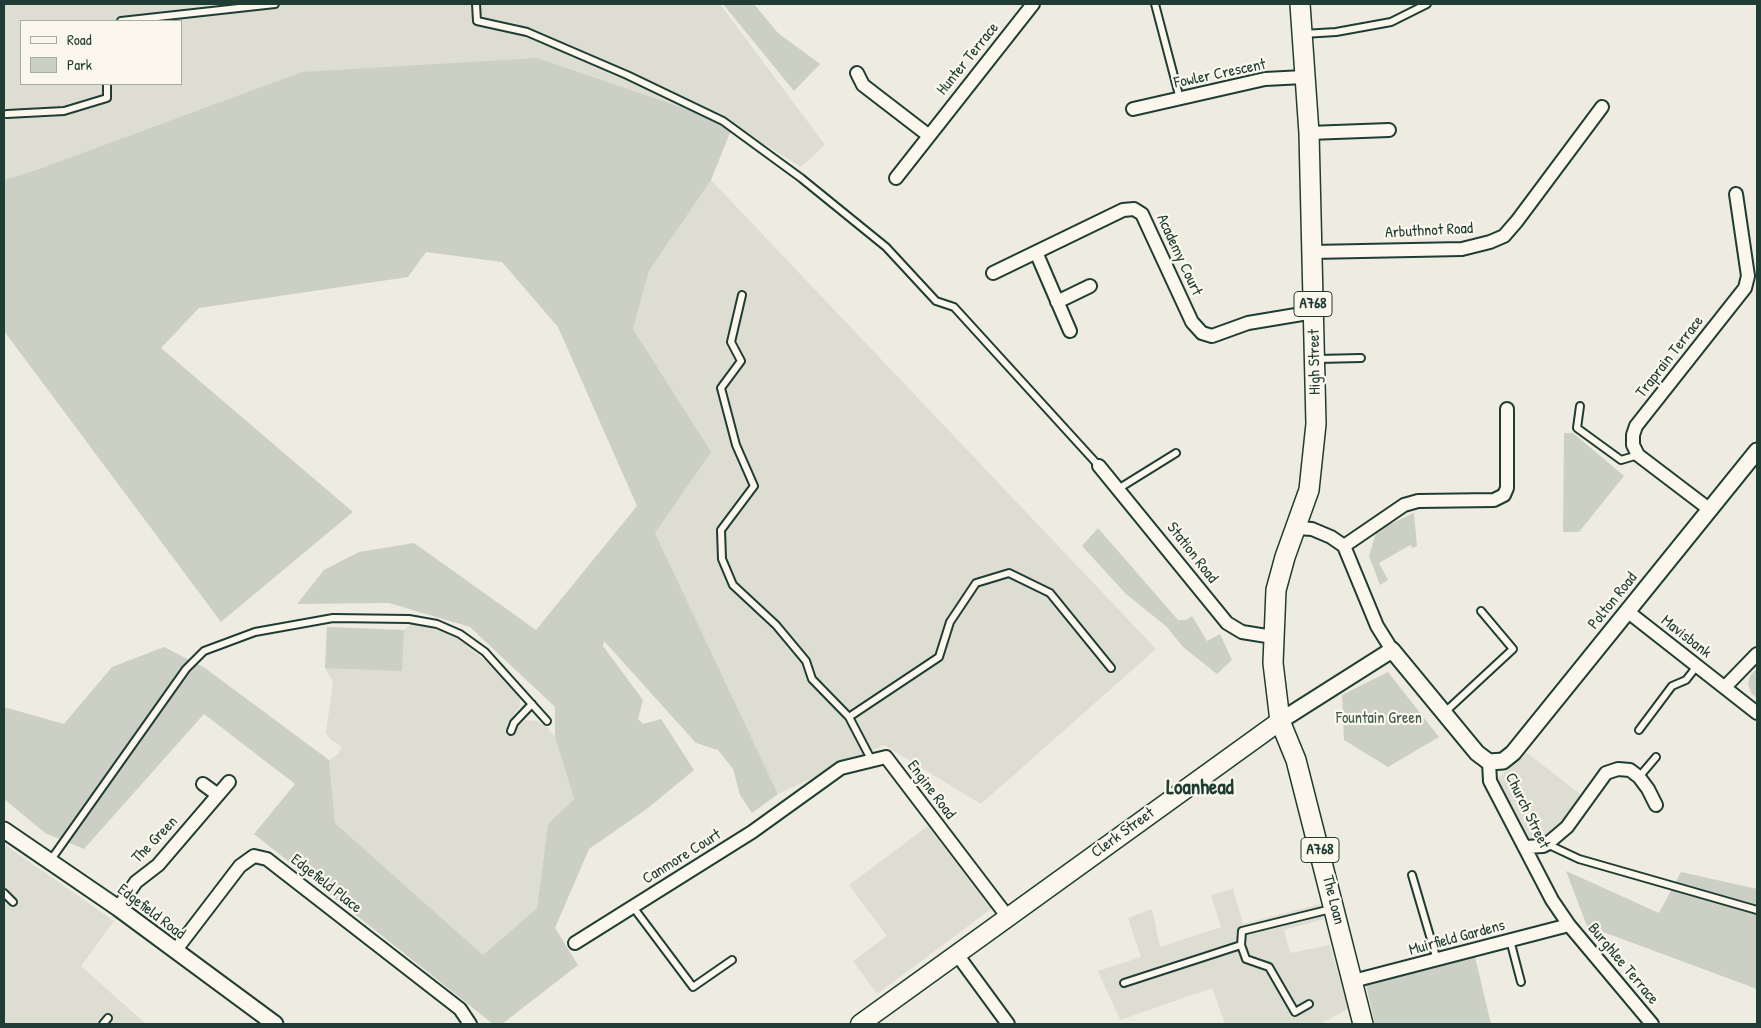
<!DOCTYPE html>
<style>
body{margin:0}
#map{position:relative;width:1761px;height:1028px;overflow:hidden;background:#eeece1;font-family:"Patrick Hand",sans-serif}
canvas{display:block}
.frame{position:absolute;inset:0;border:5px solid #1f3d34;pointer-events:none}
.legend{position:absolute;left:20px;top:20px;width:162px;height:65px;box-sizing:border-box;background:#fbf7ec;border:1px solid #a3ada2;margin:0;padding:6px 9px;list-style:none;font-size:15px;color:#1f3d34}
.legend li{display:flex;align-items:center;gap:10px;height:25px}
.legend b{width:25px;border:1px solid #a3ada2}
</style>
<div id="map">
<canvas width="1761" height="1028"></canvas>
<div class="frame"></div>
<ul class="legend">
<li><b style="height:6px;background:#fbf7ec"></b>Road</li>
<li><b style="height:14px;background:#cbcfc4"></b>Park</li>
</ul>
</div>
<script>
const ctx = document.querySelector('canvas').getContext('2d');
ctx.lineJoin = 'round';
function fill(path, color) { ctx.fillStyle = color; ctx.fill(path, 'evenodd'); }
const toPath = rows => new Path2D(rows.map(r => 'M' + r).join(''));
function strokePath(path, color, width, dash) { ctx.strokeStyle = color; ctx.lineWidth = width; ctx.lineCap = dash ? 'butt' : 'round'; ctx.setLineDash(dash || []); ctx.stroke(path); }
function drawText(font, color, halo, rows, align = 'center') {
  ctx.font = font + ' "Patrick Hand",sans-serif'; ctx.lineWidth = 4.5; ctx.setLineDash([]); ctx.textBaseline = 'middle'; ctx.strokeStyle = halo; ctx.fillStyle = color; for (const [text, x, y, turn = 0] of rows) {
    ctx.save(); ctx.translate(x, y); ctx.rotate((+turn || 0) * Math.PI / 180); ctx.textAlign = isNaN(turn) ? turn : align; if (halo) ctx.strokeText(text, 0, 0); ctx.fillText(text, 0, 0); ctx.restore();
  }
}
const built = toPath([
 [4,4,720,4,825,145,801,167,733,125,45,167,4,180],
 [21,21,181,21,181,84,21,84],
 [711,180,1156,649,981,804,884,745,778,794,655,533,710,452,633,329,649,271],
 [412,624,441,631,459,640,500,672,520,699,520,706,508,723,507,731,515,732,517,726,526,720,537,721,547,727,555,737,574,799,548,824,537,908,483,955,335,823,329,760,337,755,342,747,331,740,326,733,333,682,325,668,327,627,404,630],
 [1527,753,1584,797,1566,820,1545,838,1527,840,1496,780],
 [928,826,991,909,877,994,853,961,887,936,849,885],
 [4,844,114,921,81,966,146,1024,4,1024],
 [1233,889,1243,924,1320,904,1324,919,1284,930,1290,953,1330,945,1348,1009,1320,1024,1225,1024,1212,988,1120,1020,1098,971,1141,957,1128,918,1152,909,1160,947,1221,927,1211,895]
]);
const green = toPath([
 [723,4,754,4,778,33,820,64,794,91],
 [537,58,733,125,711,180,649,271,633,329,711,452,655,533,778,794,752,813,740,795,733,769,718,750,696,743,604,641,603,646,643,700,638,719,643,724,661,719,694,770,648,808,589,849,555,928,578,965,502,1024,493,1024,254,834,295,784,204,714,84,849,45,833,4,799,4,707,64,724,112,667,164,647,205,668,329,760,335,823,483,955,537,908,548,824,574,799,555,737,555,707,470,627,389,603,297,604,324,570,359,552,414,543,536,630,637,506,558,327,502,262,426,252,408,277,199,308,161,348,353,512,221,622,4,331,4,180,45,167,302,72],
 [1564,433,1573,433,1624,476,1579,532,1563,532],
 [1414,513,1417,546,1413,548,1410,545,1379,563,1388,580,1380,585,1369,556,1377,530],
 [1098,528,1178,620,1186,620,1192,616,1207,641,1220,634,1232,660,1217,674,1183,647,1167,627,1126,594,1082,546],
 [327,627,404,630,402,671,325,668],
 [1757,668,1757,698,1752,694,1748,684,1750,676],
 [1388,672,1439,737,1388,767,1344,740,1342,695],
 [1566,871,1659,913,1681,872,1757,889,1757,989,1587,926],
 [1475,957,1491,1024,1375,1024,1366,985]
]);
const service = toPath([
 [476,4,477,21,527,32,627,75,723,121,801,178,886,247,936,301,954,307,1099,466],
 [1155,4,1180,99],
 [121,21,275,4],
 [1303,34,1336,32,1391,22,1427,4],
 [7,114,64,111,107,98,107,84],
 [742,295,731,342,741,361,721,388,736,445,754,486,721,530,722,559,733,585,776,625,806,661,812,679,849,717,872,761],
 [1317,359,1361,358],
 [1580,406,1577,428,1621,460,1638,455],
 [1118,489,1176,453],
 [1445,712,1513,649,1481,611],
 [849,717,939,657,950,622,976,583,1009,573,1050,593,1111,668],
 [1639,730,1672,686,1686,680,1697,666],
 [511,731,514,723,532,704],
 [1639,777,1656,757],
 [1547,844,1579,859,1757,910],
 [50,861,186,669,204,651,255,632,333,618,409,619,437,624,460,634,485,652,547,721],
 [1412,875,1437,960],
 [4,893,13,902],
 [633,907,693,987,732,960],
 [1510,940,1521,982],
 [1124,983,1241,945],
 [1309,1004,1295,1012,1269,967,1246,959,1241,945,1242,931,1331,909],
 [103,1024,108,1018]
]);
const minor = toPath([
 [857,73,863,85,928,135],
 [1133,109,1265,79,1304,77],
 [1309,133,1389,130],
 [896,178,1033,4],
 [1036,252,1070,331],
 [1312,252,1462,249,1490,242,1504,236,1517,221,1602,107],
 [993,273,1123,210,1134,209,1142,214,1192,322,1202,333,1212,336,1248,323,1314,312],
 [1057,302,1090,286],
 [1099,466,1227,623,1242,632,1273,637],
 [1709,509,1638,455,1633,445,1633,435,1636,426,1745,288,1748,276,1736,194],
 [1296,528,1312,529,1331,537,1344,546,1377,626,1392,650],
 [1344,546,1404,505,1418,501,1494,500,1504,495,1507,488,1507,409],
 [1627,611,1757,713],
 [1725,687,1757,654],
 [1489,762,1490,781,1552,900,1569,925,1652,1024],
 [203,784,218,795],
 [1525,847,1543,846,1547,844,1567,827,1606,773,1618,769,1630,770,1639,777,1648,789,1656,805],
 [118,908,136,882,158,865,229,782],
 [575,943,752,832,841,768,886,757,1007,916],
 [175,951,240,866,254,856,267,859,460,1009,470,1024],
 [956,953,1008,1024],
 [1353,981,1569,925]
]);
const tertiary = toPath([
 [1280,721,1392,650,1477,753,1489,762,1503,761,1513,753,1757,451],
 [4,830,118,908,275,1024]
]);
const secondary = toPath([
 [860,1024,1280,721]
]);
const primary = toPath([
 [1300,4,1309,133,1316,424,1309,490,1285,557,1276,590,1273,663,1280,721,1296,760,1363,1024]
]);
const shields = [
 [1313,304,38],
 [1320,850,38]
];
const shieldNames = [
 ["A768",1313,304],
 ["A768",1320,850]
];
const streetNames = [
 ["Hunter Terrace",968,59,-51],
 ["Fowler Crescent",1220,74,-12],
 ["Arbuthnot Road",1429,231,-3],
 ["Academy Court",1179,255,65],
 ["Traprain Terrace",1670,357,-52],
 ["High Street",1315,362,-91],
 ["Station Road",1192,553,52],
 ["Polton Road",1613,601,-51],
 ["Mavisbank",1686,637,38],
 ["Engine Road",931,790,53],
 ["Church Street",1527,811,64],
 ["Clerk Street",1123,833,-36],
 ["The Green",155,840,-46],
 ["Canmore Court",682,857,-32],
 ["Edgefield Place",326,884,38],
 ["The Loan",1333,900,76],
 ["Edgefield Road",151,912,37],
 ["Muirfield Gardens",1457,938,-15],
 ["Burghlee Terrace",1623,964,50]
];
const parkNames = [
 ["Fountain Green",1379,719]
];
const districtNames = [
 ["Loanhead",1200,788]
];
fill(built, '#ddddd2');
fill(green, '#cbcfc4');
strokePath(service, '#1f3d34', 10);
strokePath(minor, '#1f3d34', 16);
strokePath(tertiary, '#1f3d34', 19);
strokePath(secondary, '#1f3d34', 21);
strokePath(primary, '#1f3d34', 22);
strokePath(service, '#fbf7ec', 6);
strokePath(minor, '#fbf7ec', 12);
strokePath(tertiary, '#fbf7ec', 15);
strokePath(secondary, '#fbf7ec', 18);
strokePath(primary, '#fbf7ec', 19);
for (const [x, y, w] of shields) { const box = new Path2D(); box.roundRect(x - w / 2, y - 12.5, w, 25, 4); ctx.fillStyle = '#fbf7ec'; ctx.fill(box); strokePath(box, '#1f3d34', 1); }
drawText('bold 15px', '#1f3d34', null, shieldNames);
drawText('16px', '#1f3d34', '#fbf7ec', streetNames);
drawText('16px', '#415a51', '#fbf7ec', parkNames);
drawText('bold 21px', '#1f3d34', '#fbf7ec', districtNames);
</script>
